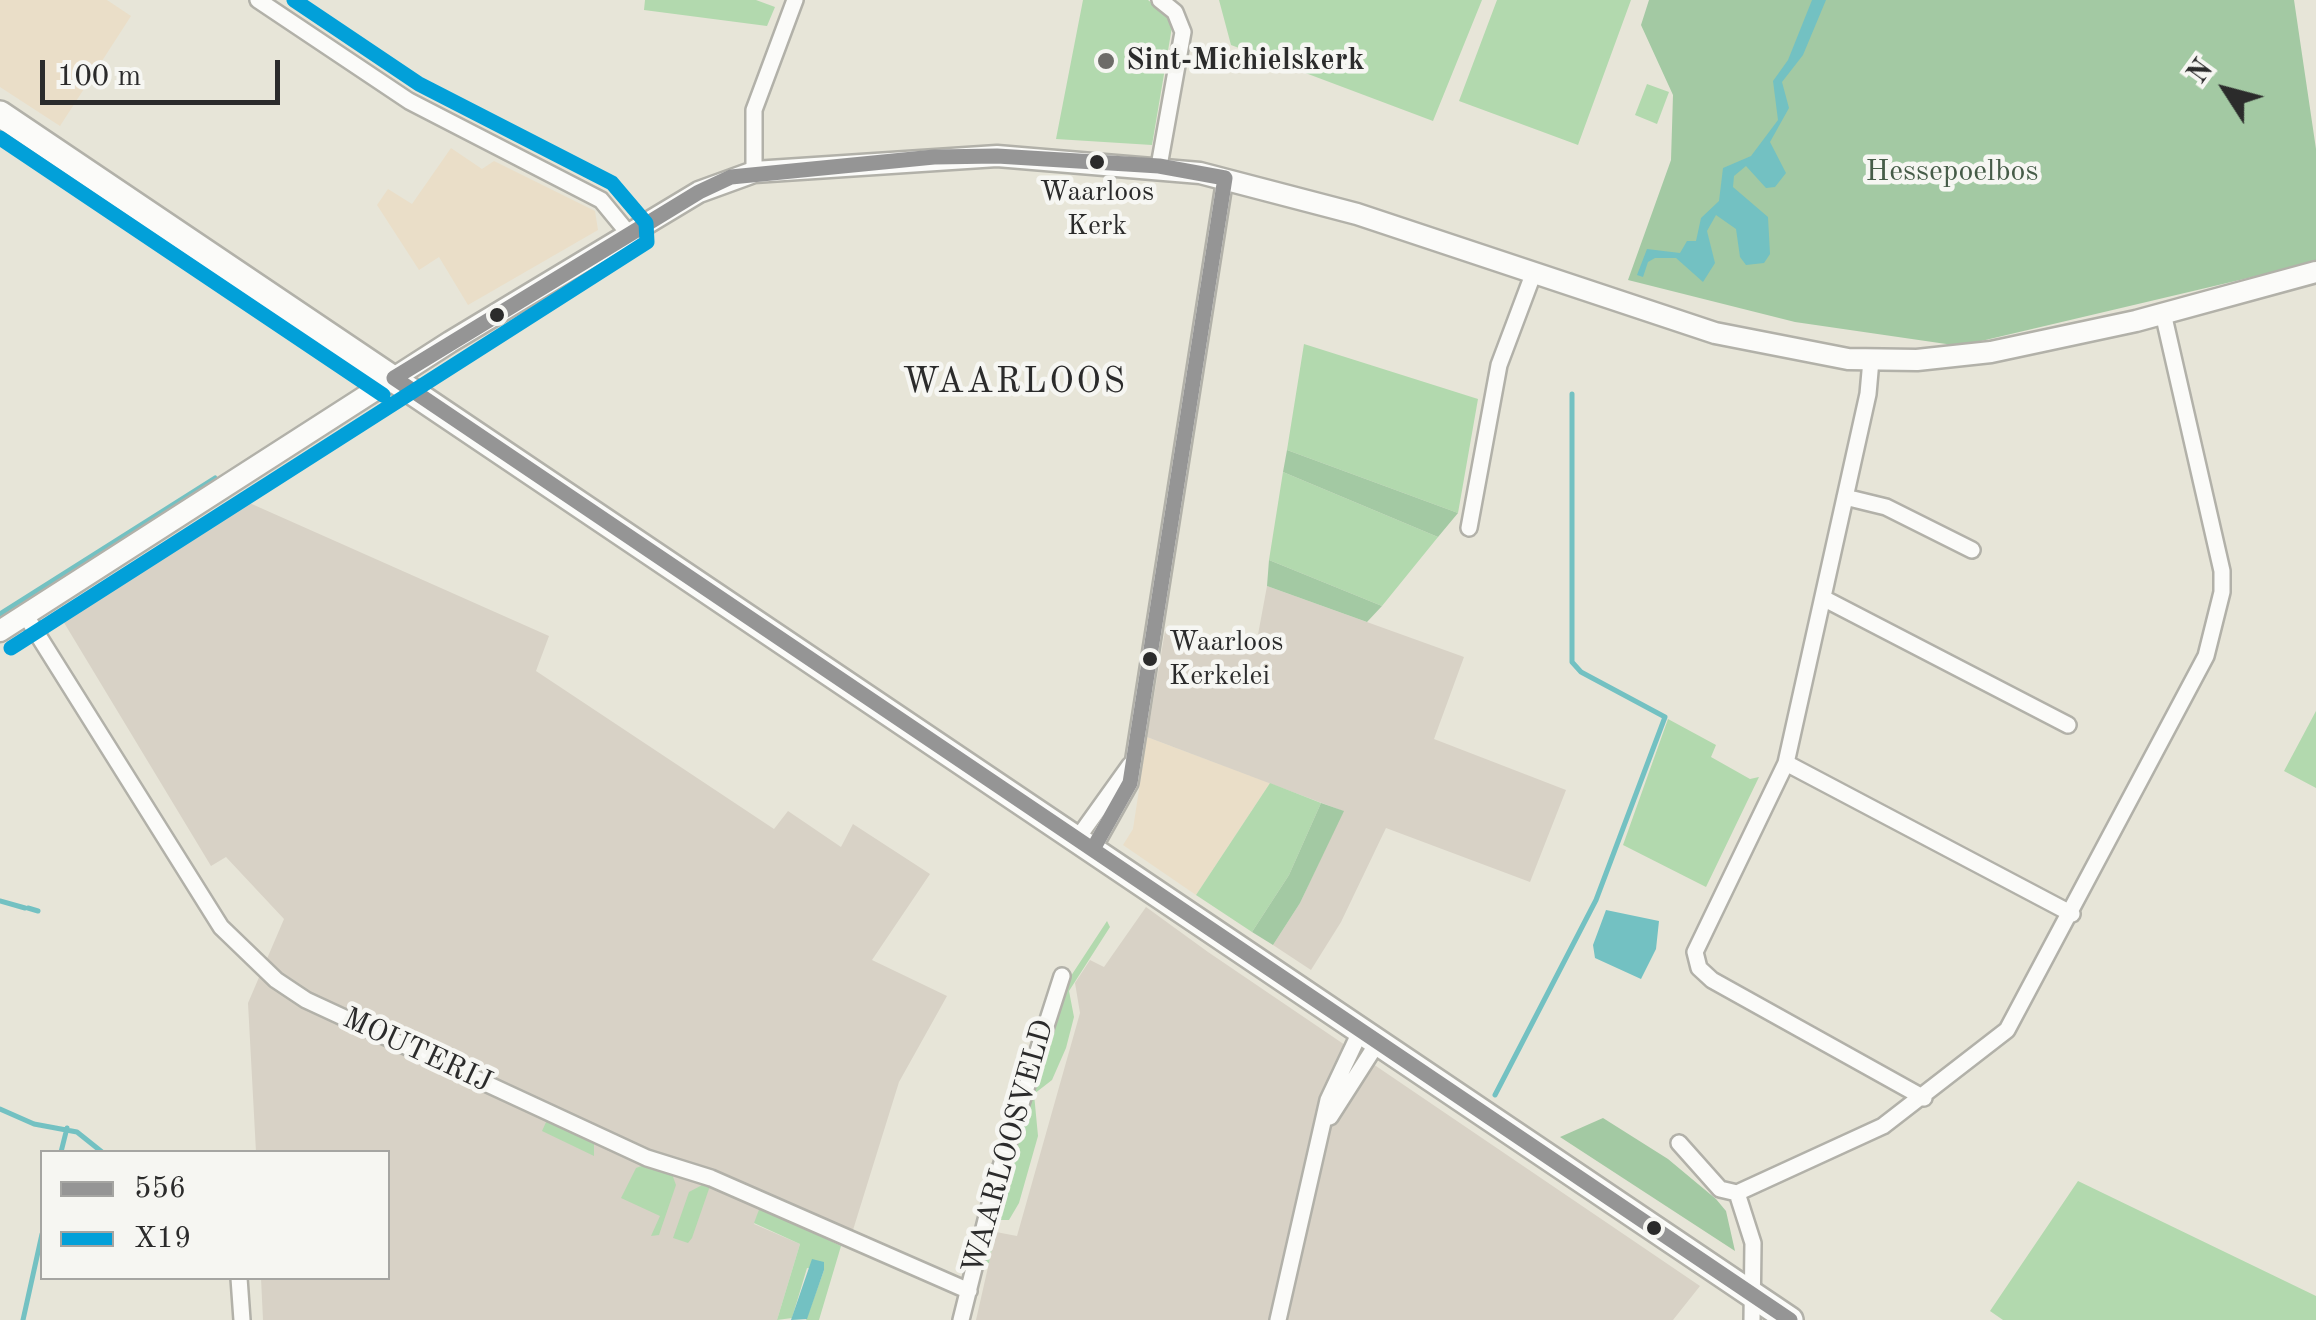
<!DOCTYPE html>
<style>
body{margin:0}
#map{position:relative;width:2316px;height:1320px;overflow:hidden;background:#e7e5d8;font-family:"Old Standard TT",serif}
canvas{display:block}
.legend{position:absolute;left:40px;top:1150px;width:350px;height:130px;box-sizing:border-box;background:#f6f6f2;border:2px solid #a5a5a2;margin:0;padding:12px 18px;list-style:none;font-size:30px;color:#2b2b2b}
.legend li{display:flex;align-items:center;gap:20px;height:50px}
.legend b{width:50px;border:2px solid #a5a5a2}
.north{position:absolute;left:2176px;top:40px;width:100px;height:100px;-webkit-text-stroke:8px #f6f6f2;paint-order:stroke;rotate:306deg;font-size:28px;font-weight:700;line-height:40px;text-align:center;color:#2b2b2b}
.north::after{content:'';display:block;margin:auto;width:35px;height:45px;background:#2b2b2b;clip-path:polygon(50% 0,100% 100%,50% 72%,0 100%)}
.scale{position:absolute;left:40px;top:60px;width:240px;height:45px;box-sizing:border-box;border:5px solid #2b2b2b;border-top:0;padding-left:12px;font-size:30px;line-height:35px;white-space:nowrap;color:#2b2b2b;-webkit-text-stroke:8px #f6f6f2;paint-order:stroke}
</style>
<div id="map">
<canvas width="2316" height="1320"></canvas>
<ul class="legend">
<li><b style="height:12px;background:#959595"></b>556</li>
<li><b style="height:12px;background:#02a0d9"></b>X19</li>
</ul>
<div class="north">N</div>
<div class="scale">100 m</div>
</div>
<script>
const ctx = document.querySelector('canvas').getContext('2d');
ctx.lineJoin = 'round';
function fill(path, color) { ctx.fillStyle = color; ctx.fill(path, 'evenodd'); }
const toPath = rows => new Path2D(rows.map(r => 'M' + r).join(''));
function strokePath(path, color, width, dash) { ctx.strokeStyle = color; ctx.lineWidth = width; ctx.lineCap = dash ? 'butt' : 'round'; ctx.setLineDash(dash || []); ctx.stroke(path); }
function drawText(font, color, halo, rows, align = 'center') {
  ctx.font = font + ' "Old Standard TT",serif'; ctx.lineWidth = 9; ctx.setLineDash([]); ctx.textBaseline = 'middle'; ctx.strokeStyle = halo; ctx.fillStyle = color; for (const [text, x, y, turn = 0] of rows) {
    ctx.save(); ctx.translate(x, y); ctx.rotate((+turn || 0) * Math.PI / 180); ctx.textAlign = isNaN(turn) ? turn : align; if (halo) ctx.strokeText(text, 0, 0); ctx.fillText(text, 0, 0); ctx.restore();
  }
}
const built = toPath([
 [0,0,107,0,131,16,60,126,0,87],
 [451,148,482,169,494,161,595,211,598,230,468,305,439,257,419,270,377,205,388,189,412,204],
 [1147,737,1270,783,1196,895,1123,845,1133,829]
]);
const industrial = toPath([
 [245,501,549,636,536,671,774,829,788,811,841,847,853,824,930,874,872,960,947,996,899,1082,853,1230,841,1246,761,1208,754,1224,800,1244,777,1320,263,1320,261,1278,388,1278,388,1152,256,1152,248,1003,284,919,226,857,211,866,60,616],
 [1267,586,1464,657,1434,739,1566,790,1530,882,1386,828,1341,922,1311,970,1273,945,1300,903,1343,811,1147,737,1165,631,1257,640],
 [1146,907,1208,952,1700,1286,1673,1320,976,1320,996,1232,1017,1236,1080,1013,1075,983,1090,960,1104,967]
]);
const green = toPath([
 [645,0,756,0,775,7,767,26,644,10],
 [1083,0,1148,0,1167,15,1172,27,1152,145,1056,139],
 [1219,0,1482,0,1433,121,1231,45],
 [1497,0,1631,0,1578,145,1459,101],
 [1647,84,1669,92,1657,124,1635,115],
 [1304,344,1478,399,1458,513,1287,450],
 [1283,472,1438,537,1382,606,1269,560],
 [2316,711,2316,788,2284,771],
 [1668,719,1716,745,1711,757,1750,779,1759,777,1706,887,1623,845],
 [1270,783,1321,803,1289,875,1252,932,1196,895],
 [1107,921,1110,927,1069,991,1074,1017,1066,1048,1052,1080,1034,1094,1038,1136,1019,1203,1009,1220,998,1220,989,1263,983,1263,993,1215,1067,982],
 [547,1120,594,1143,594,1156,542,1131],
 [644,1165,672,1174,676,1185,659,1235,651,1236,660,1216,621,1198,636,1168],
 [2078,1181,2316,1296,2316,1320,2003,1320,1990,1311],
 [704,1184,710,1186,692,1238,688,1243,673,1238,689,1192],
 [760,1207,841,1246,819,1320,806,1320,824,1270,807,1268,792,1318,777,1320,800,1244,754,1223]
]);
const forest = toPath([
 [1649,0,2294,0,2316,149,2316,262,1960,346,1795,322,1628,280,1671,160,1673,95,1641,25],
 [1287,450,1458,513,1438,537,1283,472],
 [1269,560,1382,606,1367,622,1267,586],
 [1321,803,1344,811,1300,903,1273,945,1252,932,1289,875],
 [1603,1118,1668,1159,1716,1199,1726,1211,1735,1251,1560,1137]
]);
const water = toPath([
 [1812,0,1826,0,1803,55,1782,82,1789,108,1770,142,1786,173,1775,187,1766,188,1746,166,1734,176,1733,187,1768,217,1770,254,1764,263,1746,265,1740,257,1736,229,1716,215,1707,231,1715,263,1703,282,1676,258,1655,258,1648,262,1643,277,1637,275,1647,249,1680,253,1687,241,1696,241,1701,218,1719,201,1723,168,1751,156,1778,120,1773,81,1788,60],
 [1606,910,1659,921,1656,949,1641,979,1595,958,1593,945],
 [812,1259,824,1262,824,1270,807,1319,791,1320]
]);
const stream = toPath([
 [0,614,215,478],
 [0,901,25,908],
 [28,908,38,911],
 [1495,1095,1596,900,1665,717,1581,672,1572,662,1572,394],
 [0,1109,34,1124,77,1132,102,1152],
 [61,1152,67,1128],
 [23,1320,42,1234]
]);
const minor = toPath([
 [258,0,409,101,601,200,629,234],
 [1159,166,1183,32,1175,12,1160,0],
 [754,172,754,110,795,0],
 [1871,360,1868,394,1786,763,1695,952,1699,968,1712,980,1924,1098],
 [1845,497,1886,507,1972,550],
 [1469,528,1499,365,1534,272],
 [1823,598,2068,725],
 [26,616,221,927,276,980,306,1000,647,1158,711,1178,969,1291],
 [1786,763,2072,914],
 [1077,839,1130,765],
 [1093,849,1130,783,1225,178],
 [1330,1117,1378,1042],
 [1679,1143,1720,1189,1737,1193],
 [239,1278,242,1320],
 [961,1320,994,1188,1062,976],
 [1278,1320,1328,1100,1361,1030],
 [1752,1320,1753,1243,1737,1193,1883,1126,2007,1030,2206,656,2222,592,2222,571,2163,313]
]);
const tertiary = toPath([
 [0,631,450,342,699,192,754,172,997,156,1200,173,1357,214,1715,333,1848,359,1917,360,1991,352,2136,321,2316,272]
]);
const primary = toPath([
 [0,114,1790,1320]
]);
const bus1 = toPath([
 [1093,849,1130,783,1225,178,1159,166,997,156,934,157,731,177,699,192,394,378,1790,1320]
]);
const bus2 = toPath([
 [0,138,383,395],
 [11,648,647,242,646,223,612,183,419,84,294,0]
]);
const markers = [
 [1106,61,10,"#6d6c68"],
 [1097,162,9,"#2b2b2b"],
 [497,315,9,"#2b2b2b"],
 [1150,659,9,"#2b2b2b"],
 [1654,1228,9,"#2b2b2b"]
];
const busNames = [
 ["Waarloos",1097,193],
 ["Kerk",1097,227],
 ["Waarloos",1169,643,"left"],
 ["Kerkelei",1169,677,"left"]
];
const poiNames = [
 ["Sint-Michielskerk",1126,61]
];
const parkNames = [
 ["Hessepoelbos",1952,172]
];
const streetNames = [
 ["MOUTERIJ",417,1051,25],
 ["WAARLOOSVELD",1009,1147,-74]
];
const quarterNames = [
 ["WAARLOOS",1015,383]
];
fill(built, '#eadec8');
fill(industrial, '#d8d2c6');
fill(green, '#b2d9ae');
fill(forest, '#a3c9a3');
fill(water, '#73c1c2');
strokePath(stream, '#73c1c2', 5);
strokePath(minor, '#b2b1a9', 20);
strokePath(tertiary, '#b2b1a9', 25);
strokePath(primary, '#b2b1a9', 30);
strokePath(minor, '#fbfbf9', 15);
strokePath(tertiary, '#fbfbf9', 20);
strokePath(primary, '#fbfbf9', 25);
strokePath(bus1, '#959595', 15);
strokePath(bus2, '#02a0d9', 15);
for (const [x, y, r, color] of markers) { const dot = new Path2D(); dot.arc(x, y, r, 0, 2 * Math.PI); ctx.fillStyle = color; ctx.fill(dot); strokePath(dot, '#f6f6f2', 4); }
drawText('28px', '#2b2b2b', '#f6f6f2', busNames);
drawText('bold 30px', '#2b2b2b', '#f6f6f2', poiNames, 'left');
drawText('30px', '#465c48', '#f6f6f2', parkNames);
drawText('30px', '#2b2b2b', '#f6f6f2', streetNames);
ctx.letterSpacing = '2.5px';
drawText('35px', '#2b2b2b', '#f6f6f2', quarterNames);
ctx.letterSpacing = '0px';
</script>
